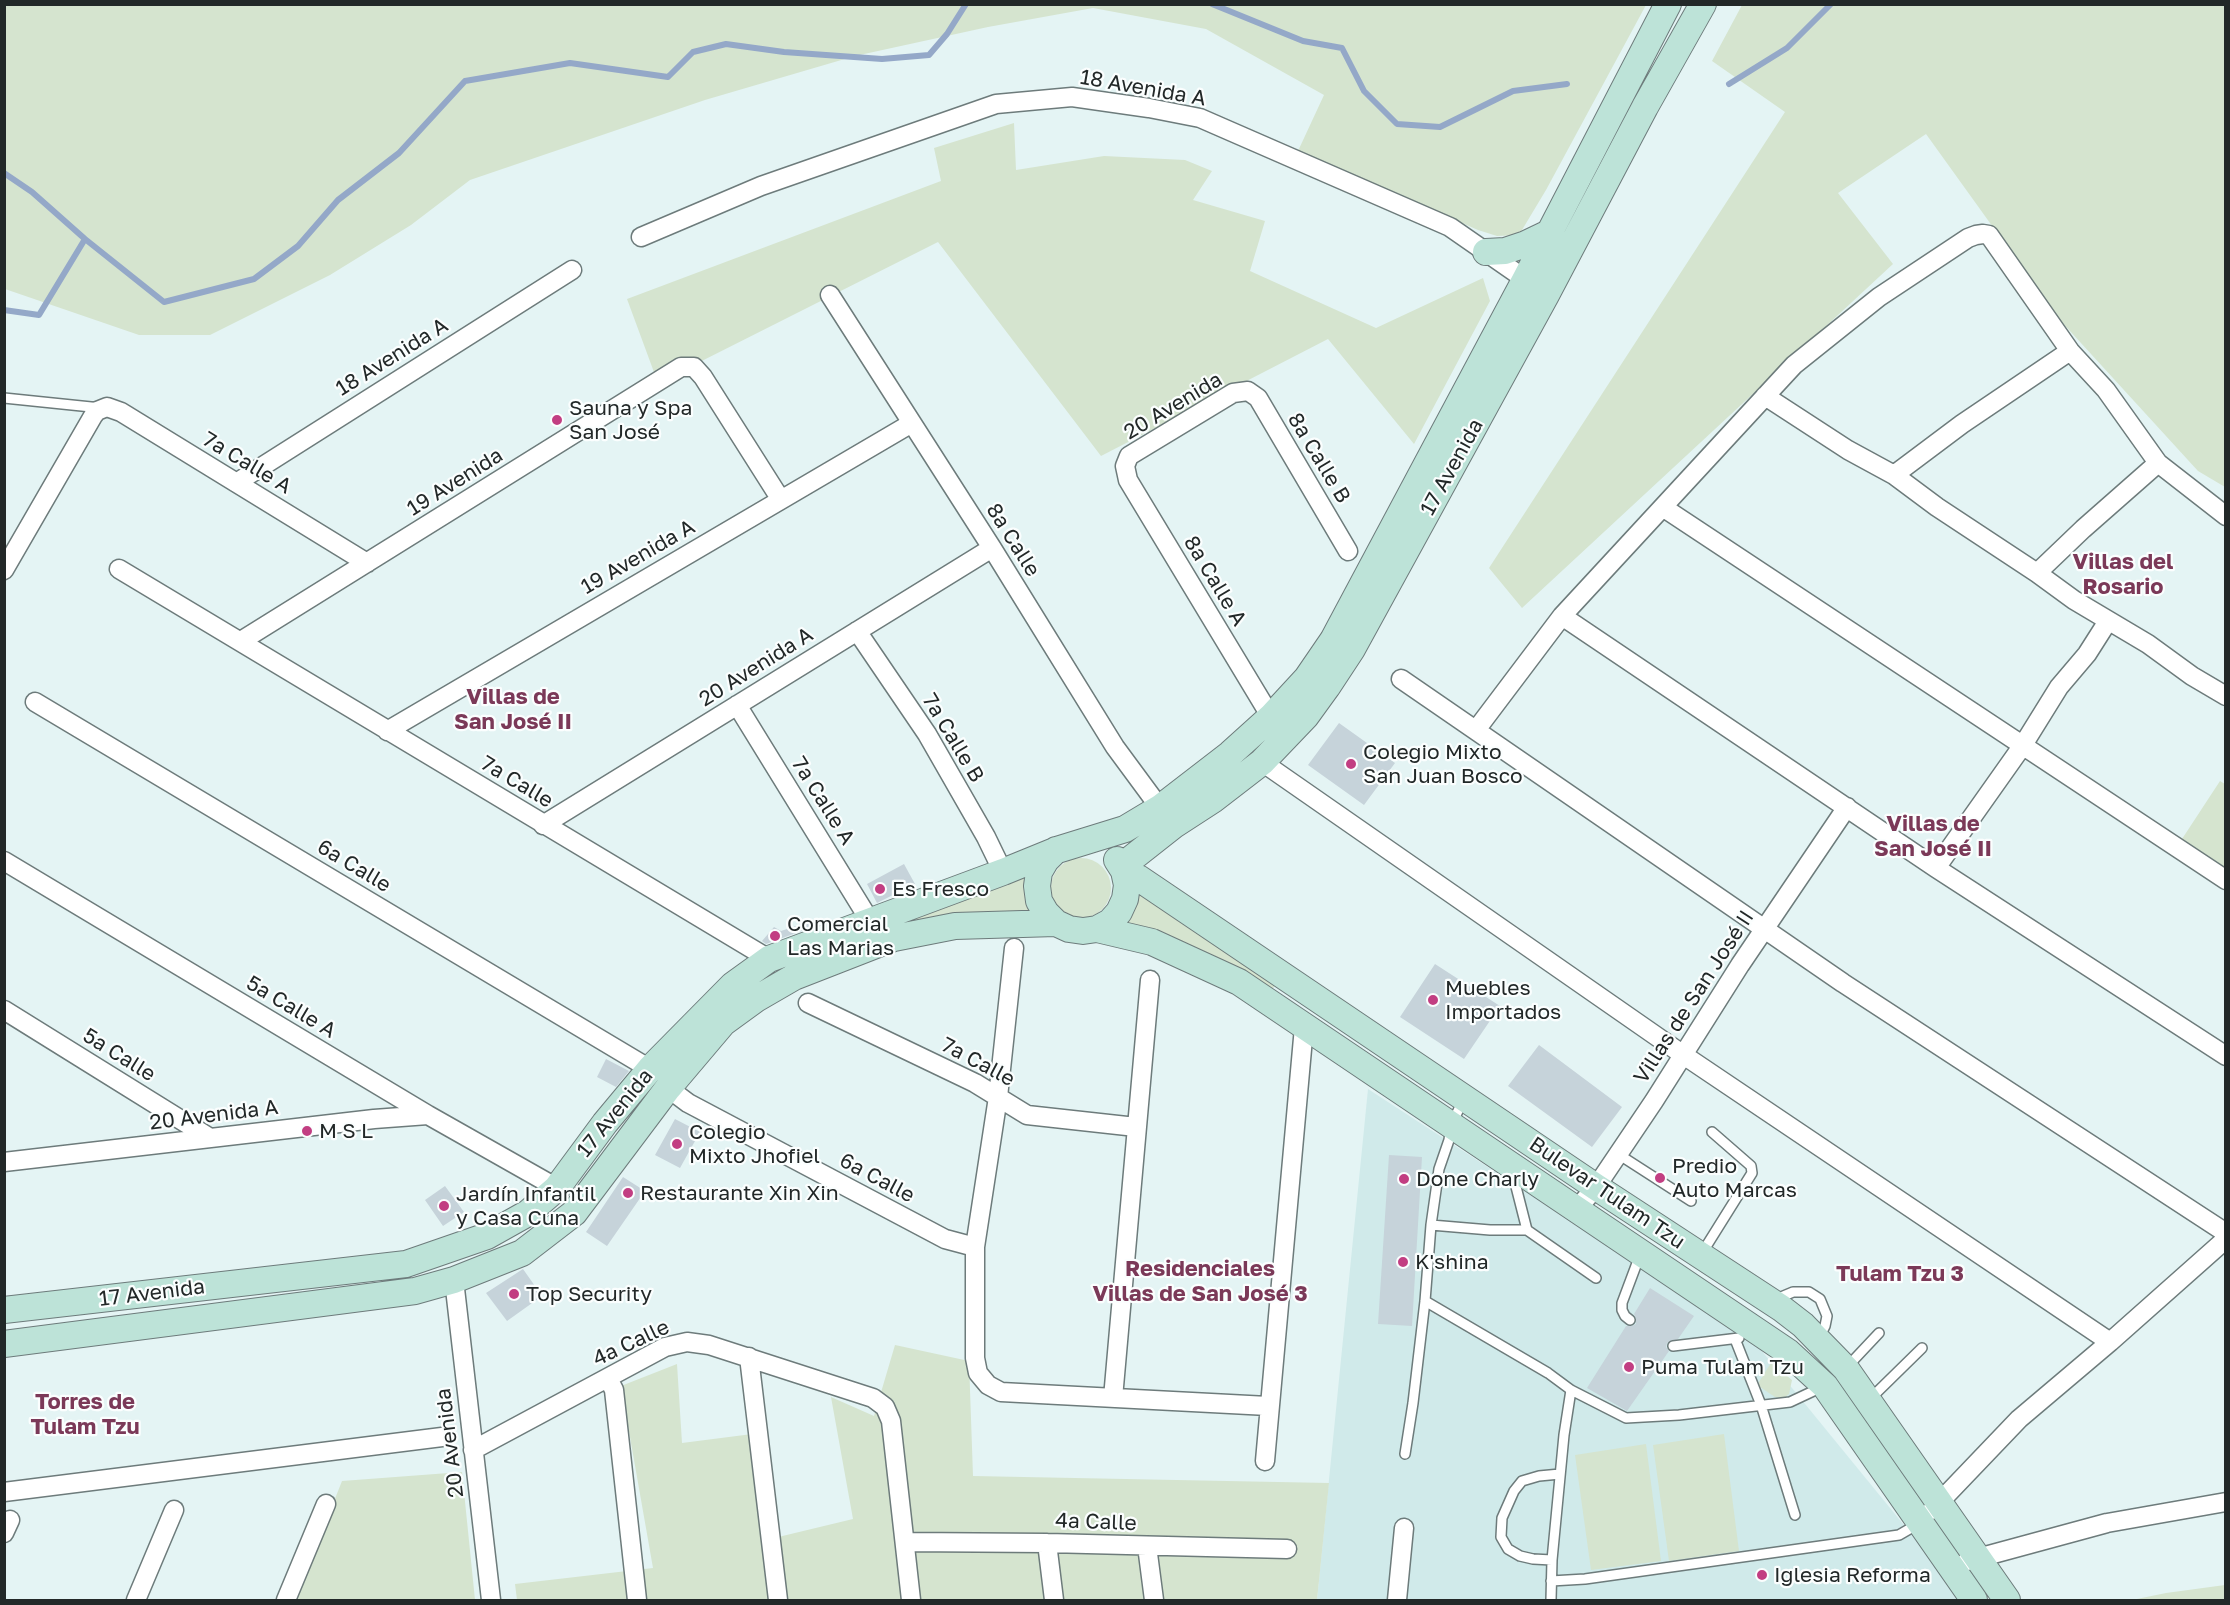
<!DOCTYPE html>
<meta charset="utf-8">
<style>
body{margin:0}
#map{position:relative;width:2230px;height:1605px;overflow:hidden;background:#e4f4f4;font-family:"Golos Text",sans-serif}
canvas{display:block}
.frame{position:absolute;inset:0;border:6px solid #222828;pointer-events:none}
</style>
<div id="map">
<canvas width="2230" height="1605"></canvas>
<div class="frame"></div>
</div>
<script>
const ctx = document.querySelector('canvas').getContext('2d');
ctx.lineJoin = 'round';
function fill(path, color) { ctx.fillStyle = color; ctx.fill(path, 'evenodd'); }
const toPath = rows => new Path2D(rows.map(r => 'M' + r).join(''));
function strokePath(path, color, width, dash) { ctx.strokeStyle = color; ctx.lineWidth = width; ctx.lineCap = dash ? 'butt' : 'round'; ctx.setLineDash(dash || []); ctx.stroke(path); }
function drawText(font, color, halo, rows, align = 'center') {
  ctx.font = font + ' "Golos Text",sans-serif'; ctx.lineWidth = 4.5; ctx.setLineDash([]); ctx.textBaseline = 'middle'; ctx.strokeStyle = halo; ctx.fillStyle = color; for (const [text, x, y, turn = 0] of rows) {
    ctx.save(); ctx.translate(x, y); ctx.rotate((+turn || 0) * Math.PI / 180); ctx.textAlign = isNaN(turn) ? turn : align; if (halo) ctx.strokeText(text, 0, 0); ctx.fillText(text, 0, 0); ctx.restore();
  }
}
const built = toPath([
 [1368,1089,1752,1339,1957,1590,1963,1600,1317,1600]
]);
const green = toPath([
 [4,5,1646,5,1546,190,1519,235,1497,236,1478,230,1298,151,1324,95,1206,29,1093,8,988,27,855,56,705,100,470,180,411,225,330,275,210,335,139,335,5,289],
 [1742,5,2225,5,2225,487,2198,471,2059,319,1926,134,1838,193,1893,264,1522,608,1489,568,1785,112,1712,61],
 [1014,123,1016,170,1104,156,1185,160,1212,171,1193,200,1265,221,1250,271,1376,328,1483,278,1490,301,1414,444,1328,339,1101,456,938,242,658,383,627,299,941,181,934,148],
 [2220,781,2225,784,2225,869,2182,839],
 '1051 888a30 30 0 1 1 60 0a30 30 0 1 1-60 0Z',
 [1038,867,1040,914,885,927],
 [1131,886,1279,982,1273,988,1244,973,1114,926],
 [895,1345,969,1361,973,1476,1329,1483,1317,1600,517,1600,515,1584,653,1568,621,1386,677,1364,682,1443,760,1433,770,1539,853,1519,831,1397,874,1416],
 [1771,1363,1792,1380,1789,1394,1784,1398,1775,1397,1757,1385],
 [1724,1434,1739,1551,1669,1561,1653,1445],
 [1646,1444,1661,1561,1591,1570,1575,1455],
 [462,1472,475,1600,295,1600,342,1481],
 [2225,1585,2225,1600,2132,1600,2166,1593]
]);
const stream = toPath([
 [1212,4,1303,41,1342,48,1364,91,1397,124,1440,127,1513,91,1567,84],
 [1729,84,1787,48,1831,4],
 [4,173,32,192,85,239,164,302,254,279,298,246,338,200,399,153,465,81,570,63,668,77,693,52,726,44,784,52,882,59,929,55,947,34,966,4],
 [4,310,39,315,85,239]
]);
const building = toPath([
 [1339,723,1395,763,1364,805,1308,765],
 [904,864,915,884,877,903,867,884],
 [820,918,822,922,818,925,766,944,762,941,774,927,781,931],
 [1435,964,1500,1006,1464,1059,1400,1017],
 [1539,1045,1622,1107,1592,1147,1508,1086],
 [606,1059,629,1071,616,1087,597,1077],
 [675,1119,700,1132,680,1168,655,1155],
 [1389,1155,1422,1157,1412,1326,1378,1324],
 [623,1177,645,1191,607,1246,586,1232],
 [445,1186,464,1212,443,1226,425,1200],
 [523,1269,542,1296,507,1321,486,1293],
 [1650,1288,1694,1316,1678,1339,1667,1343,1666,1347,1669,1351,1627,1411,1587,1388,1626,1326,1632,1326,1636,1324,1636,1318,1634,1314]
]);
const service = toPath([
 [4,398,101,408],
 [1618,1154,1691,1201],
 [1512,1171,1527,1230],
 [1431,1225,1490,1230,1527,1230,1596,1278],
 [1702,1253,1752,1173,1751,1166,1712,1132],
 [1774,1300,1793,1292,1809,1292,1820,1299,1827,1316,1825,1326,1819,1338],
 [1425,1301,1548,1373,1571,1390,1626,1418,1679,1415,1790,1402,1822,1387],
 [1630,1320,1625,1316,1622,1310,1622,1303,1640,1255],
 [1735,1339,1761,1405,1795,1515],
 [1673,1346,1739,1338],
 [1847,1367,1879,1333],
 [1870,1399,1922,1348],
 [1405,1454,1413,1403,1425,1301,1431,1225,1439,1169,1449,1140,1451,1126,1463,1100],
 [1552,1560,1533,1559,1520,1556,1508,1549,1501,1537,1502,1518,1514,1491,1522,1481,1539,1476,1560,1474],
 [1551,1581,1585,1579,1899,1535,1918,1524],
 [1551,1600,1552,1560,1564,1435,1571,1390]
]);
const minor = toPath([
 [641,237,761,186,996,104,1072,97,1149,108,1200,118,1450,227,1535,286],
 [830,295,992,548,1115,747,1160,808],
 [1765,396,1848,450,1894,475,1937,507,2037,573,2074,600,2148,644,2192,676,2226,696],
 [1894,475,1962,424,2070,351],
 [236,483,572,270],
 [1664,508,2226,880],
 [119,569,769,959],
 [4,570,93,416,97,411,107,407,121,412,367,563],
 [2037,573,2083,529,2158,463],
 [1562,616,1936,868,2226,1056],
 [857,631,927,734,986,837,1003,872],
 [241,641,681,367,694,367,703,377,781,500],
 [1401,679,1843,983,2226,1233],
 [35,702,650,1069],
 [737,705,870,921],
 [1271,717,1128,480,1125,466,1129,456,1233,393,1248,391,1258,398,1348,551],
 [1476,730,1562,616,1794,365,1879,297,1968,238,1976,235,1983,234,1989,235,2070,351,2106,390,2158,463,2226,516],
 [387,731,912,423],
 [1262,762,1682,1054,2110,1342],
 [543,825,992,548],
 [4,861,428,1115,557,1188],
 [1936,868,2023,745,2059,687,2087,654,2108,621],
 [1014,948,998,1097,975,1247,975,1358,978,1373,988,1385,1001,1392,1268,1406],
 [808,1003,975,1083,1027,1115,1136,1127],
 [4,1010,210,1138],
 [668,1088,688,1103,945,1239,975,1247],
 [4,1162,374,1119,428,1115],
 [1576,1210,1596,1187,1654,1101,1740,965,1847,807],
 [454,1280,491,1600],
 [749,1357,778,1600],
 [608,1378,614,1390,637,1600],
 [1113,1398,1150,980],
 [473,1450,665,1347,687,1342,709,1345,873,1398,885,1407,891,1421,911,1600],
 [1265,1461,1304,1027],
 [4,1492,442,1437],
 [1932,1510,2019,1419,2110,1342,2226,1239],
 [4,1533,10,1520],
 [905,1542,1047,1543,1287,1549],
 [1047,1543,1054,1600],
 [1147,1546,1154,1600],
 [1967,1561,2107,1523,2226,1502],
 [136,1600,174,1510],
 [286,1600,326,1504],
 [1397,1600,1404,1528]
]);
const secondary = toPath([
 [1486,252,1505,251,1526,244,1549,233],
 [1056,850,1046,860,1039,872,1037,886,1039,901,1046,913,1056,923,1069,929,1083,931,1097,929,1110,922,1119,912,1125,899,1127,885,1124,871,1117,860],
 [1122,866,1174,825,1214,799,1262,762,1306,716,1327,687,1352,649,1546,295,1645,107,1703,4],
 [1124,871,1140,879,1596,1187,1781,1308,1803,1325,1846,1369,2007,1600],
 [1097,929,1152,942,1239,982,1788,1352,1825,1386,1974,1600],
 [4,1310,406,1264,487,1236,528,1213,557,1188,605,1123,650,1069,733,985,769,959,1003,872,1057,850,1125,829,1160,808,1230,754,1271,717,1307,678,1333,640,1525,280,1668,4],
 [4,1344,415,1291,454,1280,522,1253,574,1213,668,1088,723,1023,756,999,794,977,894,938,955,926,1056,923]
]);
const markers = [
 [557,420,6,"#c23e82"],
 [1351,764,6,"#c23e82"],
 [880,889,6,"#c23e82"],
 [775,936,6,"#c23e82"],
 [1433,1000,6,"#c23e82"],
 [307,1131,6,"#c23e82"],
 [677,1144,6,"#c23e82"],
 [1660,1178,6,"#c23e82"],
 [1404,1179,6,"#c23e82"],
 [628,1193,6,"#c23e82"],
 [444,1206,6,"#c23e82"],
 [1403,1262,6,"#c23e82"],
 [514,1294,6,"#c23e82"],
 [1629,1367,6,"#c23e82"],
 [1762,1575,6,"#c23e82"]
];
const streetNames = [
 ["18 Avenida A",1143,88,10],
 ["18 Avenida A",392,357,-32],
 ["20 Avenida",1173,406,-31],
 ["8a Calle B",1319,458,59],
 ["7a Calle A",247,463,31],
 ["17 Avenida",1452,467,-61],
 ["19 Avenida",455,482,-32],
 ["8a Calle",1013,540,58],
 ["19 Avenida A",638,557,-30],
 ["8a Calle A",1215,581,59],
 ["20 Avenida A",756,667,-32],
 ["7a Calle B",953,738,59],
 ["7a Calle",517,782,31],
 ["7a Calle A",823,801,58],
 ["6a Calle",354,866,31],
 ["Villas de San José II",1694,997,-57],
 ["5a Calle A",291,1007,31],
 ["5a Calle",119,1055,32],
 ["7a Calle",978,1062,28],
 ["17 Avenida",615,1113,-51],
 ["20 Avenida A",214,1115,-7],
 ["6a Calle",877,1178,28],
 ["Bulevar Tulam Tzu",1607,1193,34],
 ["17 Avenida",152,1293,-7],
 ["4a Calle",631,1343,-25],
 ["20 Avenida",450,1443,-97],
 ["4a Calle",1096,1522,2]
];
const poiNames = [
 ["Sauna y Spa",569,408],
 ["San José",569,432],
 ["Colegio Mixto",1363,752],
 ["San Juan Bosco",1363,776],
 ["Es Fresco",892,889],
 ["Comercial",787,924],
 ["Las Marias",787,948],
 ["Muebles",1445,988],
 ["Importados",1445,1012],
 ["M S L",319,1131],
 ["Colegio",689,1132],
 ["Mixto Jhofiel",689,1156],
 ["Predio",1672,1166],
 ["Auto Marcas",1672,1190],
 ["Done Charly",1416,1179],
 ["Restaurante Xin Xin",640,1193],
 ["Jardín Infantil",456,1194],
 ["y Casa Cuna",456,1218],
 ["K'shina",1415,1262],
 ["Top Security",526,1294],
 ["Puma Tulam Tzu",1641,1367],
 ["Iglesia Reforma",1774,1575]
];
const neighbourhoodNames = [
 ["Villas del",2123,562],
 ["Rosario",2123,587],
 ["Villas de",513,697],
 ["San José II",513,722],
 ["Villas de",1933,824],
 ["San José II",1933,849],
 ["Residenciales",1200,1269],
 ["Villas de San José 3",1200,1294],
 ["Tulam Tzu 3",1900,1274],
 ["Torres de",85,1402],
 ["Tulam Tzu",85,1427]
];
fill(built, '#d0eaea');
fill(green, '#d5e4cf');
strokePath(stream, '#94a8c8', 6);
fill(building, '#c6d3da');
strokePath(service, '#6d7b7b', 12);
strokePath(minor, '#6d7b7b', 21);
strokePath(secondary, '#6d7b7b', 28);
strokePath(service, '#fff', 9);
strokePath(minor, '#fff', 18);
strokePath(secondary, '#bde3d8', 26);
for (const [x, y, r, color] of markers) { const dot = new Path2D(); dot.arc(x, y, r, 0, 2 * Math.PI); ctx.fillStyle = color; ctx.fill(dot); strokePath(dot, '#fbfefe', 2); }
drawText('21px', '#222828', '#fbfefe', streetNames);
drawText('21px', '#222828', '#fbfefe', poiNames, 'left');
drawText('bold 22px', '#7b3958', '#fbfefe', neighbourhoodNames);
</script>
